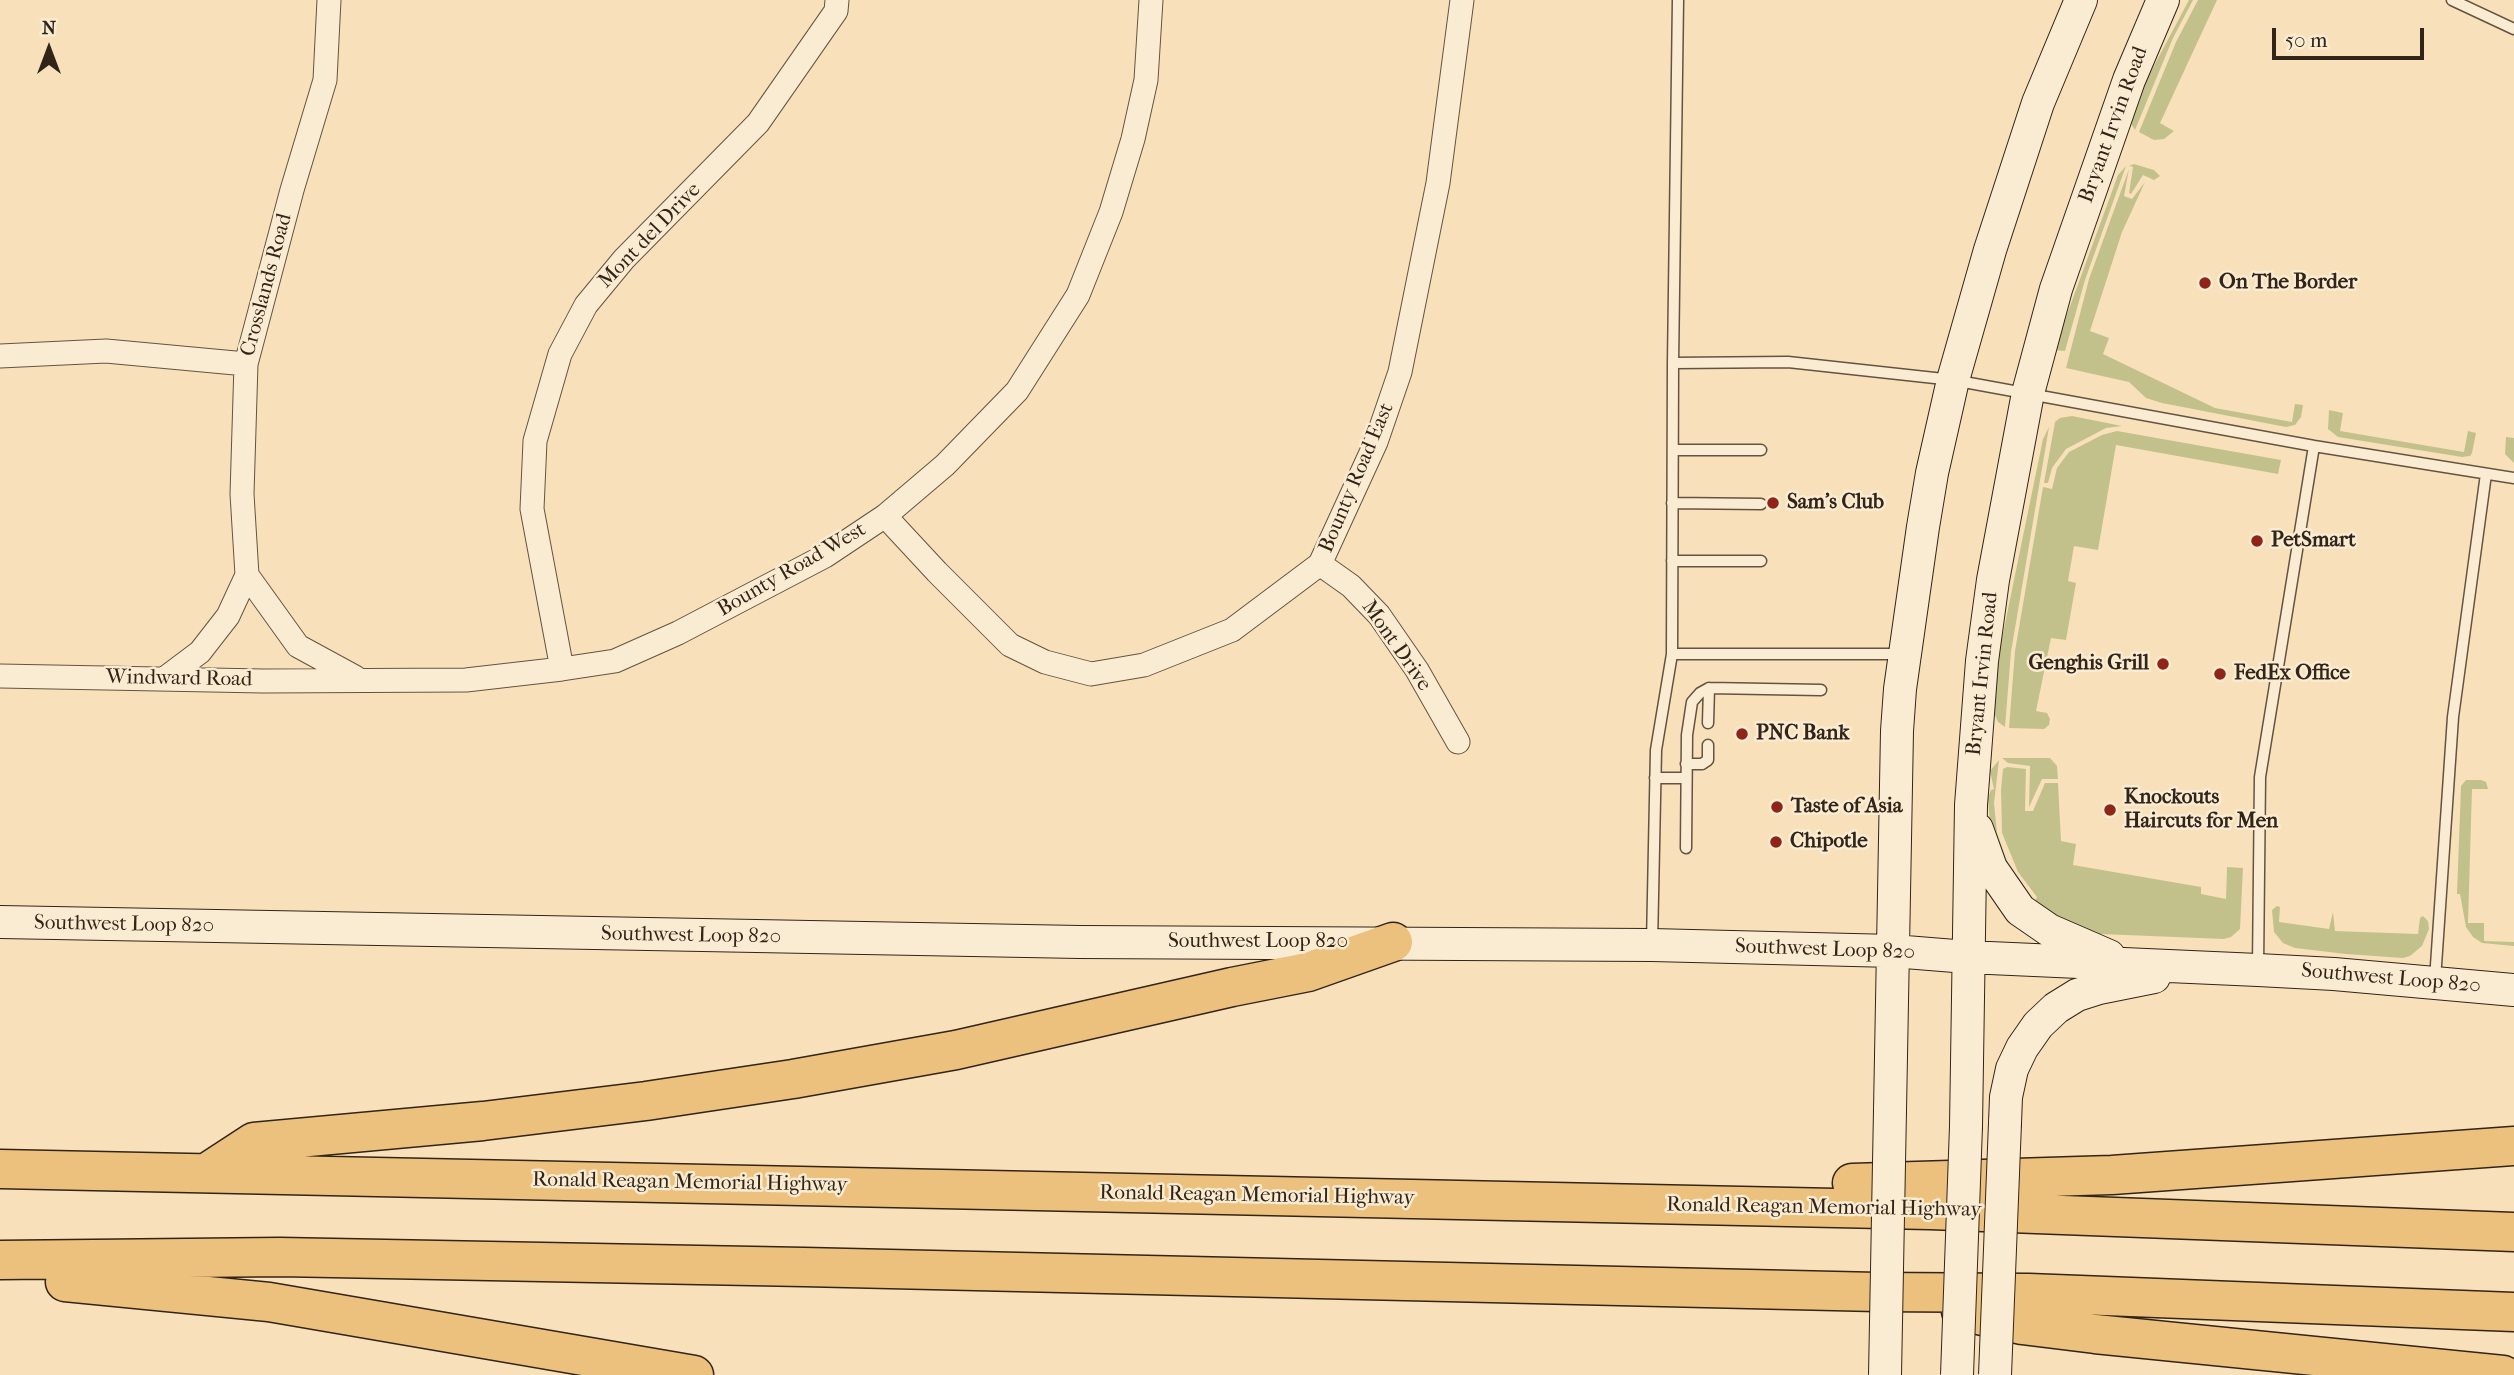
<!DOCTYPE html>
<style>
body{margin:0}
#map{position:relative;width:2514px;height:1375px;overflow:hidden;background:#f8e1ba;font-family:"IM FELL French Canon",serif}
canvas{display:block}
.north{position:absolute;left:14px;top:14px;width:70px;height:70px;-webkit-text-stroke:5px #faecd2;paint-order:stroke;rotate:0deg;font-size:19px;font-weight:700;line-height:28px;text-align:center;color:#322418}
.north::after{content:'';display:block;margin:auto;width:24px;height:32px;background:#322418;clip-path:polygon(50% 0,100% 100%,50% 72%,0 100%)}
.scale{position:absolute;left:2272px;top:28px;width:152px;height:32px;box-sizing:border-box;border:4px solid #322418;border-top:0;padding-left:9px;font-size:21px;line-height:24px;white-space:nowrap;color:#322418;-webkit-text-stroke:5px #faecd2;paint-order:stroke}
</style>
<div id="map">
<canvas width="2514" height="1375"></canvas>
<div class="north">N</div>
<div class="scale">50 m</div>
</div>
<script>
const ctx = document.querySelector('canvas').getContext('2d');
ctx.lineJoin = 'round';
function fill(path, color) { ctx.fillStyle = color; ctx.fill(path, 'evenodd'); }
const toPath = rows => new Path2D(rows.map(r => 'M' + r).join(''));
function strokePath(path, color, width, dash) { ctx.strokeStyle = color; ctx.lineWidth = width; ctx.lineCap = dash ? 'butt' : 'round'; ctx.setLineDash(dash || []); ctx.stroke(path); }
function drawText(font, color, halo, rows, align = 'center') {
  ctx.font = font + ' "IM FELL French Canon",serif'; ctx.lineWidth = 5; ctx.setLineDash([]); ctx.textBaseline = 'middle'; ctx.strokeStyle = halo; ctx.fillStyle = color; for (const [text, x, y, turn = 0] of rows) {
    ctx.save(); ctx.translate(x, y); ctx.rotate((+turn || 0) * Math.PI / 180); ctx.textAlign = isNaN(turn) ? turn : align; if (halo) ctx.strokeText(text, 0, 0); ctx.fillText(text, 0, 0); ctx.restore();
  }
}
const green = toPath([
 [2189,0,2193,0,2173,38,2135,130,2130,122,2131,109],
 [2198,0,2217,0,2160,123,2174,131,2164,139,2154,140,2139,132,2176,42],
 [2134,164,2154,170,2160,176,2154,180,2143,175,2131,194,2129,193,2133,167,2129,166],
 [2126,166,2085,280,2065,351,2054,350,2118,175],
 [2129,169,2124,196,2132,199,2145,182,2122,232,2090,331,2109,338,2103,354,2215,408,2292,422,2295,404,2303,405,2301,417,2295,425,2286,427,2162,403,2146,398,2129,382,2066,368,2089,279],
 [2329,410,2343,413,2340,431,2464,452,2468,431,2476,433,2472,453,2470,456,2462,457,2338,437,2328,429],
 [2072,416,2122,426,2106,428,2066,449,2052,468,2048,483,2044,483,2055,422,2060,418],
 [2049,427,2011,652,2005,727,1998,722,1994,713,1999,653,2043,439],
 [2117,431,2281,460,2278,474,2116,445,2098,550,2074,546,2068,581,2076,583,2066,640,2051,638,2036,711,2047,713,2050,719,2049,725,2044,729,2009,728,2015,651,2043,487,2052,489,2057,468,2069,452,2102,435],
 [2506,437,2514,438,2514,463,2505,454],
 [2002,758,2050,758,2057,766,2058,779,2042,779,2029,807,2030,766,2008,763],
 [1999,760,1994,803,1997,833,2019,894,1990,824,1988,798,1991,790,1994,789,1990,771],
 [2007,767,2026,769,2025,811,2033,811,2045,783,2058,783,2061,841,2076,844,2073,865,2201,887,2201,894,2226,899,2227,867,2243,868,2240,929,2231,937,2224,939,2100,934,2077,931,2034,902,2037,897,2018,872,2002,833,2001,790,2003,769],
 [2466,780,2481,780,2486,782,2488,789,2472,789,2468,923,2484,923,2484,941,2514,942,2514,946,2482,943,2473,937,2466,927,2460,894,2457,894,2461,786],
 [2277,906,2280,907,2279,922,2329,929,2333,912,2335,931,2418,934,2420,918,2423,916,2428,921,2429,929,2422,946,2410,956,2403,958,2346,954,2295,948,2283,943,2274,932,2272,910]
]);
const lane = toPath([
 [1678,0,1673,363,1788,362,1953,380,2314,446,2514,478],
 [2452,0,2514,29],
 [1673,450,1761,450],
 [1672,503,1761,504],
 [1672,561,1761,561],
 [1672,654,1904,654],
 [1708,723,1709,688],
 [1686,764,1702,764,1708,760,1708,745],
 [1655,778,1686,778],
 [1686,848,1687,735,1692,702,1700,693,1709,688,1821,690],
 [1652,944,1656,750,1672,654,1673,363],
 [2258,967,2260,777,2314,446],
 [2435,980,2453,717,2486,474]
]);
const street = toPath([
 [0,356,106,351,246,364],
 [885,516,937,572,1010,645,1045,662,1091,674,1144,665,1232,630,1320,564,1376,442,1400,372,1438,183,1462,0],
 [1320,564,1351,586,1379,615,1417,670,1458,742],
 [247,575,298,646,355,677],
 [562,669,532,509,535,441,560,354,586,305,624,259,758,123,836,11,837,0],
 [0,676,263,681,466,680,562,669,615,661,678,633,825,556,885,516,945,465,1017,391,1078,295,1111,212,1133,139,1146,80,1151,0],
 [164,679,200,652,228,616,247,575,242,494,246,364,292,190,325,80,329,0]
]);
const secondary = toPath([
 [1977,829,1991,868,2020,910,2049,930,2109,956],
 [0,922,1080,942,1652,945,1893,951,1967,957,2258,970,2334,974,2514,990],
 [1890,1110,1897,731,1900,689,1923,527,1932,473,1953,380,1990,250,2038,103,2081,0],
 [2005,1123,2006,1097,2012,1069,2022,1048,2038,1025,2056,1008,2077,995,2099,988,2154,977],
 [1966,1126,1971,805,1982,661,1993,580,2028,393,2056,289,2129,80,2163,0]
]);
const highway = toPath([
 [0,1169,1930,1210,2514,1232],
 [208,1172,254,1142,483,1121,646,1101,793,1079,956,1050,1232,987,1308,972,1393,942],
 [1852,1183,2112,1175,2514,1146],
 [0,1260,280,1257,804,1267,1877,1292,2029,1293,2514,1312],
 [65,1282,269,1302,694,1375],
 [1961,1311,2022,1325,2095,1334,2503,1375]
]);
const secondaryBridge = toPath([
 [1885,1375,1890,1110],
 [1957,1375,1966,1126],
 [1995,1375,2005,1123]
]);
const markers = [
 [2205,283,7,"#8f2418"],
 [1773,503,7,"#8f2418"],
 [2257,541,7,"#8f2418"],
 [2163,664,7,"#8f2418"],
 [2220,674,7,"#8f2418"],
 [1742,734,7,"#8f2418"],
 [1777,807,7,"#8f2418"],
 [2110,810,7,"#8f2418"],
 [1776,842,7,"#8f2418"]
];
const streetNames = [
 ["Bryant Irvin Road",2114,125,-70],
 ["Mont del Drive",650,236,-46],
 ["Crosslands Road",267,285,-75],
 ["Bounty Road East",1357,478,-67],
 ["Bounty Road West",792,570,-30],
 ["Mont Drive",1396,646,55],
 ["Bryant Irvin Road",1983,674,-84],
 ["Windward Road",179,679,1],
 ["Southwest Loop 820",124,925,1],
 ["Southwest Loop 820",691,936,1],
 ["Southwest Loop 820",1258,942],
 ["Southwest Loop 820",1825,950,2],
 ["Southwest Loop 820",2391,979,5],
 ["Ronald Reagan Memorial Highway",690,1183,1],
 ["Ronald Reagan Memorial Highway",1257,1196,1],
 ["Ronald Reagan Memorial Highway",1824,1208,1]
];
const poiNames = [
 ["On The Border",2219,283],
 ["Sam's Club",1787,503],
 ["PetSmart",2271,541],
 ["Genghis Grill",2149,664,"right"],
 ["FedEx Office",2234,674],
 ["PNC Bank",1756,734],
 ["Knockouts",2124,798],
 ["Haircuts for Men",2124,822],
 ["Taste of Asia",1791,807],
 ["Chipotle",1790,842]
];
fill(green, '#c3c18b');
strokePath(lane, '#645340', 13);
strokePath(street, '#645340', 25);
strokePath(secondary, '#322418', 34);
strokePath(highway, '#322418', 41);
strokePath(lane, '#faecd2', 10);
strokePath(street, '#faecd2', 23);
strokePath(secondary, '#faecd2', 32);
strokePath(highway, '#ecc07d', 38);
strokePath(secondaryBridge, '#322418', 34, []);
strokePath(secondaryBridge, '#faecd2', 32);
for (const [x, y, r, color] of markers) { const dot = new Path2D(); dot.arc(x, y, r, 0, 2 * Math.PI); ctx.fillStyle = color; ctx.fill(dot); strokePath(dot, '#faecd2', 2.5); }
drawText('21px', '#322418', '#faecd2', streetNames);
drawText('bold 21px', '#322418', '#faecd2', poiNames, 'left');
</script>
